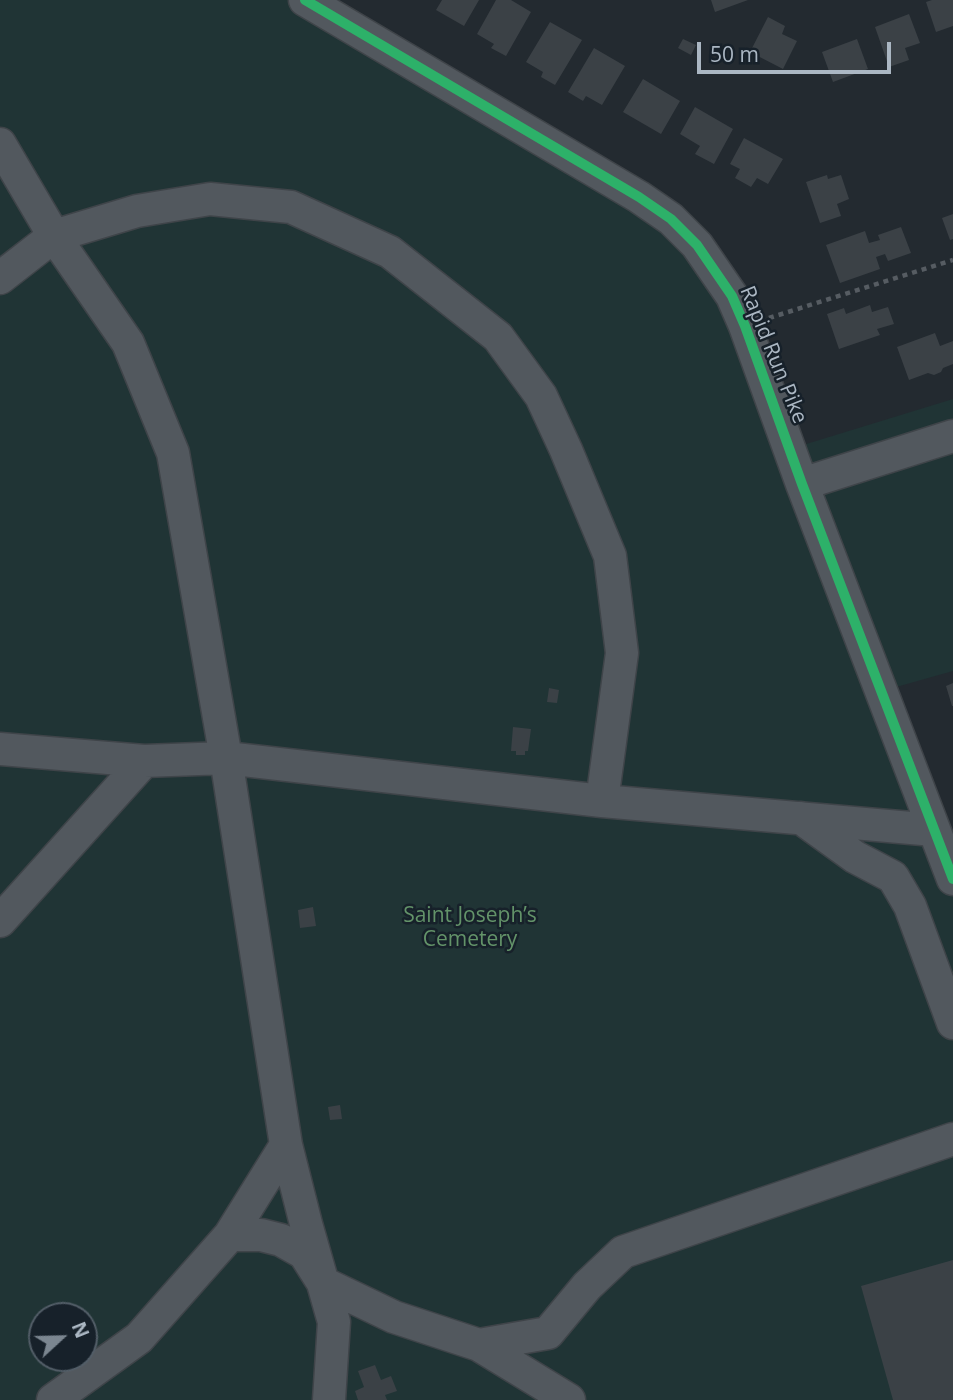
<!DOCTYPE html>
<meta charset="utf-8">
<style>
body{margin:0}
#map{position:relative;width:953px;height:1400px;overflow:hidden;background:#232a30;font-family:"Open Sans",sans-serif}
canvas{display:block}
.north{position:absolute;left:28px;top:1302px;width:70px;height:70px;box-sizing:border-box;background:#17212a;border:2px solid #525d67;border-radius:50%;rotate:68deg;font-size:19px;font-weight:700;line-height:28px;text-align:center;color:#abb7c3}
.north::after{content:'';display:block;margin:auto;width:24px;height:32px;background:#7b8690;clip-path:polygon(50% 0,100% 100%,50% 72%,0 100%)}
.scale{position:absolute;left:697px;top:42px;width:194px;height:32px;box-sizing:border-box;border:4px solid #abb7c3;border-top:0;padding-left:9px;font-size:21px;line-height:24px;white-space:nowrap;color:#abb7c3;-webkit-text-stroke:5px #17212a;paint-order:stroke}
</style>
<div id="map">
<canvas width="953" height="1400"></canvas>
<div class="north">N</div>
<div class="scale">50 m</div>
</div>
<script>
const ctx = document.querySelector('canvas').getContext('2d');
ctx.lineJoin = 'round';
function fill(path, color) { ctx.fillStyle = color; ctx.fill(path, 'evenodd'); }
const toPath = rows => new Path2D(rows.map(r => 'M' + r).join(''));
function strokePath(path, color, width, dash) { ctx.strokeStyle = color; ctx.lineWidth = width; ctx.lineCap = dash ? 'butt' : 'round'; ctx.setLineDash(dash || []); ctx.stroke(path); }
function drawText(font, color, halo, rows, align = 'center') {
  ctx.font = font + ' "Open Sans",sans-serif'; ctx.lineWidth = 5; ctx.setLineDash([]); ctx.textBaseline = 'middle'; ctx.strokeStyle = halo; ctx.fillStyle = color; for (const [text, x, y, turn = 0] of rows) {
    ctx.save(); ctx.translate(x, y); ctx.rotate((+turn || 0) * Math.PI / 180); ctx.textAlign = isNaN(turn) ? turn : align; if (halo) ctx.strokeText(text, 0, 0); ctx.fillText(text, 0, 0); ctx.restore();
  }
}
const green = toPath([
 [0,0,305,0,697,245,790,449,953,399,953,671,882,691,953,879,953,1400,0,1400],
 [42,1316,84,1316,84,1358,42,1358]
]);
const building = toPath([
 [442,0,479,0,464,26,436,10],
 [496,0,511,0,531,12,506,56,491,48,494,44,477,34],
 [711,0,748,0,715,12],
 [932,0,953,0,953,26,936,32,926,2],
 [909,14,920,43,905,48,909,60,889,67,875,27],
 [768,17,785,26,782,34,797,41,783,69,750,52],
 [550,22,582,40,555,85,541,77,543,72,526,62],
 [683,39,696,45,691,55,678,48],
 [857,39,868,69,833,82,822,52],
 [594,48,625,66,602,105,586,96,583,101,568,92],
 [643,79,680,101,661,134,623,112],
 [695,107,733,129,714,164,695,154,700,146,680,134],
 [744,138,783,159,768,184,757,178,751,187,735,178,740,169,730,164],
 [827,175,828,179,841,175,849,199,837,204,841,216,820,223,806,182],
 [953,214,953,239,950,240,942,218],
 [901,227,911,253,888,261,885,254,876,257,880,269,840,283,826,245,865,231,869,243,880,240,878,235],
 [870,305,872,312,888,307,894,324,877,329,880,335,839,349,827,314,844,308,846,314],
 [935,333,940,346,953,341,953,364,943,368,941,372,934,375,928,373,909,380,897,347],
 [953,683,953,706,952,706,946,686],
 [549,688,559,690,557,703,547,702],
 [513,727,531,729,528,751,525,751,525,755,516,755,516,751,511,751],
 [313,907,316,926,300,928,298,910],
 [340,1105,342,1119,330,1120,328,1107],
 [953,1260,953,1400,893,1400,861,1286],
 [375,1365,381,1380,391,1376,397,1391,385,1395,387,1400,358,1400,355,1391,364,1387,358,1371]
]);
const path = toPath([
 [769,318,953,260]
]);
const minor = toPath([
 [305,0,639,197,671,219,697,245,732,296,745,326,802,484,953,879],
 [0,144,54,236,128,343,173,453,226,758,286,1145,306,1224,334,1322,329,1400],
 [0,278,54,236,137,211,210,199,291,207,390,252,498,337,541,396,566,450,610,556,622,653,602,801],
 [802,484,953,436],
 [0,749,144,761,226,758,602,801,934,830],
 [801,818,855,857,893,877,910,906,953,1023],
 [0,921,144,761],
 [230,1235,261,1235,281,1240,304,1253,323,1283,394,1317,479,1345,548,1333,587,1286,623,1252,953,1139],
 [479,1345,569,1400],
 [53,1400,139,1338,230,1235,286,1145]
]);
const cycleway = toPath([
 [305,0,639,197,671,219,697,245,732,296,745,326,802,484,953,879]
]);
const streetNames = [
 ["Rapid Run Pike",773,355,68]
];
const parkNames = [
 ["Saint Joseph’s",470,916],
 ["Cemetery",470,940]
];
fill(green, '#203435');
fill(building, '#3b4146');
strokePath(minor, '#3f4449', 35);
strokePath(path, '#565c62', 4.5, [5, 5]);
strokePath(minor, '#52585e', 32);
strokePath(cycleway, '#2db169', 10);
drawText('21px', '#abb7c3', '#17212a', streetNames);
drawText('21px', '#639369', '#17212a', parkNames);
</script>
